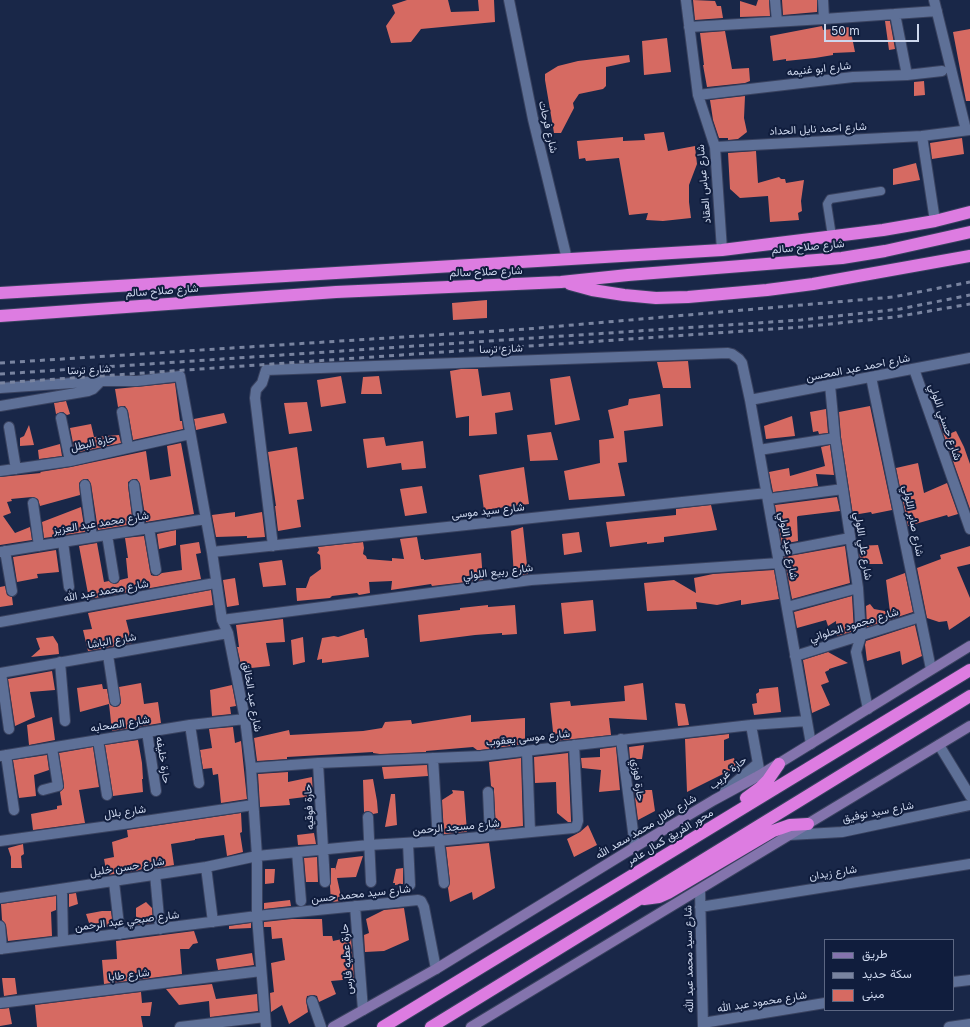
<!DOCTYPE html>
<meta charset="utf-8">
<style>
body{margin:0}
#map{position:relative;width:970px;height:1027px;overflow:hidden;background:#192748;font-family:Inter,Vazirmatn,sans-serif}
canvas{display:block}
.legend{position:absolute;left:824px;top:939px;width:130px;height:72px;box-sizing:border-box;background:#101d3d;border:1px solid #5c6783;margin:0;padding:5px 7px;list-style:none;font-size:12px;color:#cdd7ed}
.legend li{display:flex;align-items:center;gap:8px;height:20px}
.legend b{width:20px;border:1px solid #5c6783}
.scale{position:absolute;left:824px;top:24px;width:95px;height:18px;box-sizing:border-box;border:2px solid #cdd7ed;border-top:0;padding-left:5px;font-size:12px;line-height:14px;white-space:nowrap;color:#cdd7ed;-webkit-text-stroke:3px #101d3d;paint-order:stroke}
</style>
<div id="map">
<canvas width="970" height="1027"></canvas>
<ul class="legend">
<li><b style="height:5px;background:#8474ad"></b>طريق</li>
<li><b style="height:5px;background:#7984a0"></b>سكة حديد</li>
<li><b style="height:11px;background:#d66a62"></b>مبنى</li>
</ul>
<div class="scale">50 m</div>
</div>
<script>
const ctx = document.querySelector('canvas').getContext('2d');
ctx.lineJoin = 'round';
function fill(path, color) { ctx.fillStyle = color; ctx.fill(path, 'evenodd'); }
const toPath = rows => new Path2D(rows.map(r => 'M' + r).join(''));
function strokePath(path, color, width, dash) { ctx.strokeStyle = color; ctx.lineWidth = width; ctx.lineCap = dash ? 'butt' : 'round'; ctx.setLineDash(dash || []); ctx.stroke(path); }
function drawText(font, color, halo, rows, align = 'center') {
  ctx.font = font + ' Inter,Vazirmatn,sans-serif'; ctx.lineWidth = 4; ctx.setLineDash([]); ctx.textBaseline = 'middle'; ctx.strokeStyle = halo; ctx.fillStyle = color; for (const [text, x, y, turn = 0] of rows) {
    ctx.save(); ctx.translate(x, y); ctx.rotate((+turn || 0) * Math.PI / 180); ctx.textAlign = isNaN(turn) ? turn : align; if (halo) ctx.strokeText(text, 0, 0); ctx.fillText(text, 0, 0); ctx.restore();
  }
}
const building = toPath([
 [407,0,448,0,451,12,479,11,478,0,494,0,495,22,421,29,411,42,391,43,386,26,395,13,392,5],
 [693,0,715,1,717,6,721,6,723,18,695,20],
 [758,0,769,0,770,16,740,17,740,1,756,6],
 [782,0,817,0,817,12,783,15],
 [885,21,890,21,895,49,889,50],
 [822,26,823,30,850,27,855,52,833,53,833,55,815,58,786,61,786,59,773,61,770,36],
 [970,29,970,101,966,101,953,32],
 [725,31,732,69,749,68,750,81,745,83,707,87,703,65,704,65,700,33],
 [667,38,671,72,644,75,642,41],
 [629,55,630,62,606,67,606,86,603,89,579,94,573,103,574,108,561,133,554,133,545,80,545,74,558,66,578,61],
 [924,81,925,95,914,96,914,82],
 [745,96,744,118,747,132,738,139,728,140,728,138,719,138,713,120,710,100],
 [664,132,668,151,695,146,697,164,689,185,689,202,691,218,663,221,646,220,648,213,629,215,619,158,586,161,585,158,579,159,577,141,623,137,623,141,645,140,644,134],
 [962,138,964,154,932,159,930,143],
 [756,151,758,183,779,177,781,179,785,179,786,183,804,180,801,201,802,211,798,213,799,220,770,222,768,196,740,198,730,189,728,153],
 [916,163,920,180,893,185,893,169],
 [487,300,487,318,453,320,452,303],
 [688,361,691,388,663,388,657,362],
 [461,369,478,369,482,396,510,392,513,410,495,413,497,434,469,436,469,416,456,418,450,371],
 [341,376,346,403,321,407,317,380],
 [379,376,382,394,361,394,363,377],
 [570,376,580,420,555,425,550,379],
 [175,383,180,421,182,421,183,429,133,440,128,411,125,406,118,407,115,389],
 [660,394,663,426,624,431,627,462,618,463,625,496,569,500,564,471,600,463,599,440,614,438,608,410,628,405,629,399],
 [66,401,70,414,67,415,63,412,56,414,54,403],
 [307,402,312,431,289,434,284,403],
 [870,406,892,510,872,514,871,512,853,515,841,437,839,412],
 [826,409,828,433,819,434,818,431,813,432,810,412],
 [224,413,227,423,196,430,194,419],
 [792,416,795,436,766,439,764,426],
 [937,416,949,434,956,431,964,447,970,464,970,509],
 [91,424,94,437,119,435,121,443,75,453,70,428],
 [29,425,34,445,20,446,20,438,24,436],
 [551,432,558,460,530,461,527,435],
 [384,437,386,446,423,441,426,468,402,470,401,463,367,468,363,439],
 [181,443,194,514,146,522,140,484,137,479,133,479,128,482,128,486,133,524,98,530,91,484,88,479,84,479,79,483,80,495,40,506,38,499,32,497,11,499,12,501,7,502,11,513,3,516,15,533,30,527,32,540,0,545,0,477,41,473,40,472,71,467,146,451,150,480,171,476,167,446],
 [60,444,62,456,39,459,38,450],
 [830,445,834,475,816,474,818,486,773,492,769,472,789,468,790,476,825,466,821,447],
 [297,447,304,499,297,500,301,527,278,531,275,506,276,506,268,452],
 [918,463,924,493,947,483,958,514,948,517,947,515,908,526,896,468],
 [524,467,529,504,484,510,479,475],
 [422,486,427,513,405,516,400,489],
 [837,497,840,511,798,516,797,517,798,541,782,544,775,505],
 [711,505,717,530,664,537,664,542,647,544,647,542,610,547,606,522,676,515,676,509],
 [81,507,85,532,44,538,42,522],
 [235,512,235,517,262,512,265,537,247,538,247,536,216,537,212,515],
 [523,527,528,574,514,576,511,531],
 [176,530,176,545,159,549,157,534],
 [579,532,582,552,564,555,562,534],
 [144,536,150,571,151,575,154,576,157,576,162,573,182,570,180,545,199,542,201,553,196,554,201,579,89,599,79,546,97,543,104,582,109,581,115,584,118,583,120,580,128,578,126,558,128,558,125,538],
 [417,537,421,559,424,559,424,560,481,553,483,580,432,586,431,584,391,590,392,581,369,582,370,593,359,595,357,593,332,596,330,598,297,601,296,588,306,588,310,577,321,569,320,555,317,553,319,550,318,547,363,542,364,548,363,554,366,556,367,559,392,561,392,558,404,559,400,539],
 [878,545,883,564,861,564,858,546],
 [845,546,850,583,792,599,784,557],
 [970,546,970,564,957,567,970,598,970,616,949,630,947,621,939,622,927,618,917,568,941,559,940,555],
 [56,550,59,572,37,574,38,578,17,582,13,557],
 [282,560,286,585,263,587,259,563],
 [774,570,779,599,741,605,741,600,717,605,696,602,697,609,647,611,644,583,674,580,696,593,694,578,713,574],
 [905,573,913,612,867,627,866,606,870,604,874,609,890,612,886,580],
 [235,578,239,605,227,607,223,580],
 [5,586,7,595,12,597,13,605,0,607,0,587],
 [211,590,213,605,126,620,132,643,88,651,83,630,92,629,88,613],
 [852,596,854,631,837,636,836,621,828,626,826,620,797,628,794,612],
 [593,600,596,631,564,634,561,603],
 [488,605,488,607,515,605,517,634,502,635,502,633,475,635,420,642,418,615,460,610,460,608],
 [283,619,285,642,266,643,270,666,242,669,237,647,239,647,236,625],
 [915,625,922,656,902,665,900,651,867,661,865,645,866,641],
 [364,629,365,638,367,638,369,657,322,663,322,659,317,660,322,638,334,636,338,637],
 [53,636,58,644,59,654,31,657,40,649,36,638],
 [303,637,305,662,293,665,291,640],
 [828,652,848,663,829,669,829,670,825,672,829,682,821,685,830,705,812,713,803,660],
 [52,671,55,690,30,692,35,717,15,726,8,679],
 [141,683,144,704,158,702,161,723,112,731,109,704,80,712,77,688,102,684,103,689,107,689,110,705,116,707,119,706,121,703,119,687],
 [643,683,647,720,609,718,611,735,554,741,550,703,570,701,571,706,625,701,624,686],
 [232,685,236,706,230,707,231,714,212,716,210,690],
 [778,687,781,712,754,715,752,704,757,703,756,694,759,692,759,689],
 [675,703,685,704,689,725,678,726],
 [471,715,471,722,525,718,525,744,480,750,477,750,473,747,426,751,426,752,380,754,373,753,373,752,287,757,287,759,257,761,254,738,289,730,290,735,363,731,382,728,385,722,411,720,412,724],
 [52,717,55,740,29,745,27,725],
 [233,727,235,743,241,741,247,799,221,803,218,774,213,775,212,768,203,769,200,750,212,748,209,729],
 [729,734,729,738,724,740,724,761,734,758,737,767,687,792,685,739],
 [138,740,142,763,143,779,142,779,143,792,113,796,105,745],
 [644,745,642,759,630,759,629,747],
 [93,747,99,787,79,790,85,823,33,830,31,814,57,809,57,806,62,805,60,792,64,788,64,785,59,753],
 [616,747,620,790,599,792,601,770,582,768,581,758,600,757,600,749],
 [568,753,571,820,571,822,568,822,557,813,556,782,535,783,534,757],
 [47,755,49,770,34,775,36,796,19,798,13,760],
 [521,758,523,826,496,829,494,792,494,788,491,786,489,762],
 [427,765,428,776,384,779,382,767],
 [288,772,288,782,312,777,313,796,289,799,290,805,260,807,258,774],
 [373,779,377,801,378,813,373,814,368,811,364,812,363,780],
 [452,790,464,791,467,832,444,834,442,800,453,793],
 [634,790,652,790,655,811,638,820],
 [391,794,395,794,397,825,385,827],
 [241,813,242,832,240,833,243,852,227,856,224,835,195,839,195,840,171,844,174,865,145,870,145,868,136,871,107,875,104,859,114,857,112,842,128,837,127,830],
 [588,825,597,845,574,857,567,839,580,832],
 [314,833,316,844,298,845,297,835],
 [489,843,495,888,473,900,472,892,450,902,448,888,450,882,446,847],
 [23,844,24,854,21,856,22,868,11,868,11,857,8,848],
 [363,856,356,877,337,878,342,901,331,902,330,886,331,882,331,868,335,868,335,870,338,859],
 [317,857,318,882,306,882,304,858],
 [403,868,403,884,395,885,395,883,393,883,396,869],
 [265,869,275,869,274,883,265,884],
 [76,893,78,904,69,907,69,894],
 [56,896,56,910,51,912,52,936,8,941,6,925,2,920,1,904],
 [290,900,291,906,264,909,264,903],
 [146,902,152,908,153,923,136,925,136,908],
 [404,908,409,940,384,951,365,952,364,935,369,933,366,919,384,910],
 [102,911,111,911,113,926,91,929,86,914],
 [292,919,322,919,323,936,332,936,333,941,351,937,354,979,331,981,336,994,319,1002,317,996,314,995,307,996,306,1000,308,1012,289,1024,282,1005,271,1012,270,993,274,992,271,963,285,960,282,938,272,939,271,927,264,927,264,922],
 [251,923,251,928,229,929,229,926],
 [194,931,198,943,193,944,189,949,180,949,182,974,104,984,102,960,117,959,116,941],
 [252,953,254,965,218,970,216,959],
 [2,978,15,978,17,994,4,996],
 [212,984,216,999,257,994,258,1011,210,1017,209,1001,179,1005,166,989],
 [141,992,142,1003,152,1002,150,1016,141,1016,143,1027,37,1027,35,1005],
 [9,1008,12,1024,0,1026,0,1009]
]);
const lane = toPath([
 [832,236,827,204,830,199,881,191]
]);
const street = toPath([
 [509,0,533,119,567,259],
 [686,0,698,95,715,147,722,250],
 [775,0,777,21],
 [823,0,824,19],
 [934,0,966,130],
 [895,14,907,75],
 [689,27,824,19,937,11],
 [698,95,853,77,907,75,942,71],
 [922,136,935,221],
 [715,147,922,136,970,130],
 [914,369,970,529],
 [871,377,931,669],
 [830,385,835,438,858,588,861,636,856,652,868,709],
 [0,388,101,381,137,381,180,376,212,552,222,620,228,633,245,719,251,768,257,856,257,916,266,1027],
 [750,400,970,358],
 [0,406,88,391,93,389,101,381],
 [122,412,128,447],
 [61,418,70,461],
 [9,427,16,469],
 [759,450,835,438],
 [0,471,70,461,190,434],
 [85,485,92,537],
 [134,485,140,529],
 [768,499,843,489],
 [33,503,39,546],
 [149,528,156,570],
 [107,535,114,578],
 [63,542,69,587],
 [273,546,255,398,256,390,262,383,266,370,728,353,732,354,739,359,742,363,750,400,811,744],
 [5,551,12,591],
 [0,552,206,519],
 [212,552,767,493],
 [777,552,850,538],
 [787,607,858,588],
 [222,620,531,580,779,563],
 [0,622,215,583],
 [108,655,115,701],
 [795,656,920,617],
 [60,662,65,721],
 [0,673,228,633],
 [1,673,9,729],
 [190,725,199,783],
 [751,725,759,769],
 [147,732,156,791],
 [621,739,635,847],
 [98,740,107,795],
 [939,745,970,796],
 [527,751,530,832],
 [6,755,14,810],
 [0,756,190,725,245,719],
 [433,758,438,841],
 [318,763,325,882],
 [251,768,318,763,481,756,751,725,807,721],
 [43,790,58,786,52,748],
 [725,791,757,764],
 [488,792,490,836],
 [368,817,371,882],
 [789,835,842,832,970,805],
 [0,841,145,821,253,805],
 [439,841,444,883],
 [408,843,410,885],
 [297,852,301,901],
 [206,867,213,922],
 [155,874,160,929],
 [114,882,120,934],
 [62,890,63,941],
 [700,890,703,1027],
 [0,898,206,867,257,856,369,845,438,841,573,828,576,827,578,821,574,745],
 [355,906,363,1010],
 [700,907,970,864],
 [0,926,2,949],
 [0,949,257,916,418,900,421,901,424,907,436,969],
 [953,982,970,980],
 [312,1001,321,1027],
 [0,1003,261,971],
 [703,1023,825,1003],
 [180,1027,265,1017],
 [949,1027,970,1024]
]);
const secondary = toPath([
 [333,1027,436,969,635,847,714,800,760,775,970,646],
 [471,1027,970,726]
]);
const highway = toPath([
 [570,284,592,290,624,295,656,298,688,297,767,290,813,284,970,256],
 [0,293,722,250,883,230,935,221,970,212],
 [0,316,336,292,561,282,628,275,842,258,885,251,970,232],
 [746,798,761,787,768,780,779,764],
 [644,899,659,897,668,893,773,831,790,825,808,824],
 [383,1027,970,670],
 [431,1027,970,696]
]);
const rail = toPath([
 [0,363,527,329,893,297,970,282],
 [0,374,801,320,900,309,970,295],
 [0,383,802,327,895,317,970,304]
]);
const streetNames = [
 ["شارع ابو غنيمه",819,69,-6],
 ["شارع فرحات",548,127,77],
 ["شارع احمد نايل الحداد",818,129,-3],
 ["شارع عباس العقاد",704,184,-95],
 ["شارع صلاح سالم",808,247,-5],
 ["شارع صلاح سالم",486,272,-2],
 ["شارع صلاح سالم",162,291,-4],
 ["شارع ترسا",501,349,-2],
 ["شارع احمد عبد المحسن",858,368,-11],
 ["شارع ترسا",89,370,-3],
 ["شارع حسني اللولي",945,422,71],
 ["حارة البطل",93,443,-13],
 ["شارع سيد موسى",488,511,-6],
 ["شارع صابر اللولي",913,521,79],
 ["شارع محمد عبد العزيز",101,523,-9],
 ["شارع عيد اللولي",788,546,80],
 ["شارع علي اللولي",863,546,81],
 ["شارع ربيع اللولي",498,572,-7],
 ["شارع محمد عبد الله",106,591,-10],
 ["شارع محمود الحلواني",854,625,-17],
 ["شارع الباشا",112,641,-10],
 ["شارع عبد الخالق",252,697,80],
 ["شارع الصحابه",120,724,-9],
 ["شارع موسى يعقوب",528,738,-6],
 ["حارة خليفه",163,760,81],
 ["حارة غريب",728,773,-40],
 ["حارة فوزي",638,780,83],
 ["حارة فوقيه",309,807,-93],
 ["شارع بلال",125,812,-8],
 ["شارع سيد توفيق",878,812,-11],
 ["شارع مسجد الرحمن",456,827,-5],
 ["شارع طلال محمد سعد الله",646,827,-31],
 ["محور الفريق كمال عامر",670,837,-31],
 ["شارع حسن خليل",127,867,-9],
 ["شارع زيدان",833,873,-9],
 ["شارع سيد محمد حسن",361,894,-6],
 ["شارع صبحي عبد الرحمن",127,921,-7],
 ["حارة عطيه فارس",347,959,-94],
 ["شارع سيد محمد عبد الله",689,959,-91],
 ["شارع طابا",129,975,-7],
 ["شارع محمود عبد الله",762,1002,-9]
];
fill(building, '#d66a62');
strokePath(lane, '#39425f', 10);
strokePath(street, '#39425f', 12);
strokePath(secondary, '#39425f', 12);
strokePath(highway, '#39425f', 14);
strokePath(lane, '#5e7097', 8);
strokePath(street, '#5e7097', 10);
strokePath(secondary, '#8474ad', 10);
strokePath(highway, '#dd7ce1', 12);
strokePath(rail, '#7984a0', 3, [5, 5]);
drawText('11px', '#cdd7ed', '#101d3d', streetNames);
</script>
